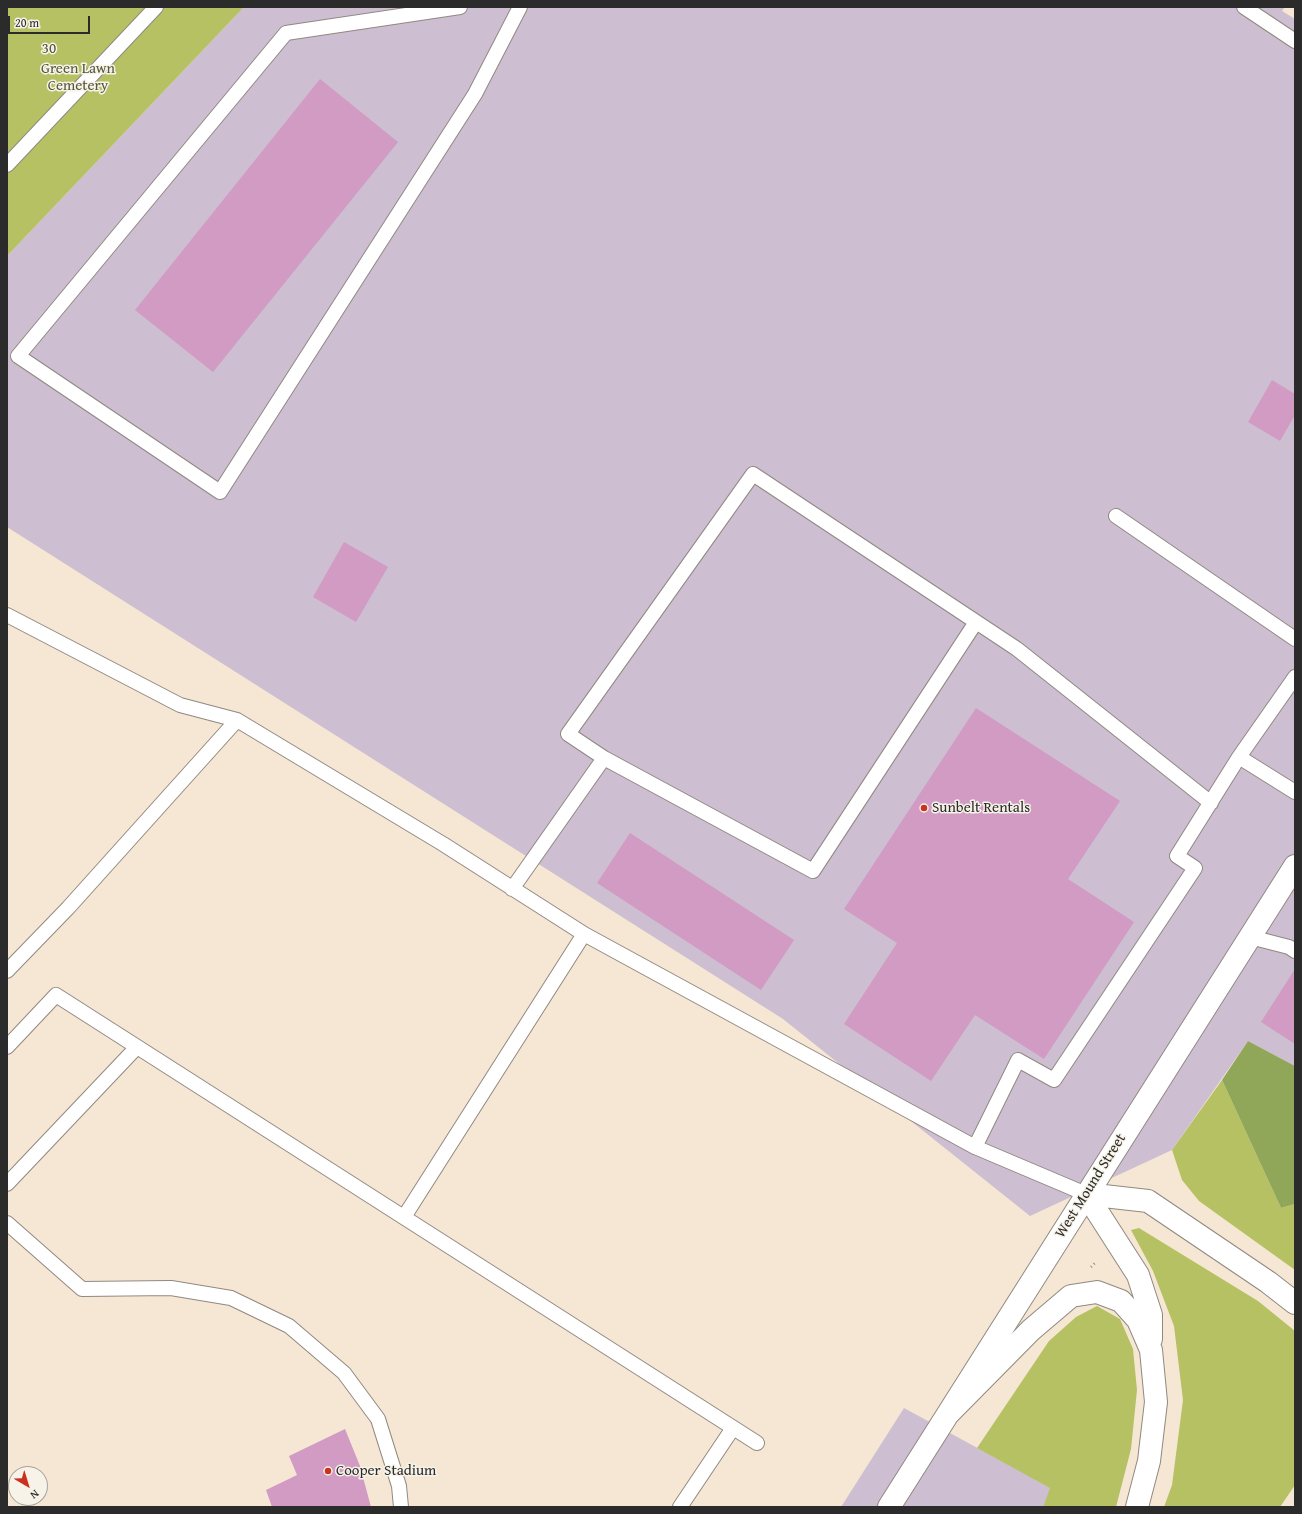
<!DOCTYPE html>
<style>
body{margin:0}
#map{position:relative;width:1302px;height:1514px;overflow:hidden;background:#f6e7d4;font-family:"Gentium Book Plus",serif}
canvas{display:block}
.frame{position:absolute;inset:0;border:8px solid #2b2b2b;pointer-events:none}
.north{position:absolute;left:8px;top:1466px;width:40px;height:40px;box-sizing:border-box;background:#f7f3e8;border:1px solid #a5a39c;border-radius:50%;rotate:142deg;font-size:11px;font-weight:700;line-height:16px;text-align:center;color:#2b2b2b}
.north::after{content:'';display:block;margin:auto;width:14px;height:18px;background:#c8321e;clip-path:polygon(50% 0,100% 100%,50% 72%,0 100%)}
.scale{position:absolute;left:8px;top:16px;width:82px;height:18px;box-sizing:border-box;border:2px solid #2b2b2b;border-top:0;padding-left:5px;font-size:12px;line-height:14px;white-space:nowrap;color:#2b2b2b;-webkit-text-stroke:3px #f7f3e8;paint-order:stroke}
</style>
<div id="map">
<canvas width="1302" height="1514"></canvas>
<div class="frame"></div>
<div class="north">N</div>
<div class="scale">20 m</div>
</div>
<script>
const ctx = document.querySelector('canvas').getContext('2d');
ctx.lineJoin = 'round';
function fill(path, color) { ctx.fillStyle = color; ctx.fill(path, 'evenodd'); }
const toPath = rows => new Path2D(rows.map(r => 'M' + r).join(''));
function strokePath(path, color, width, dash) { ctx.strokeStyle = color; ctx.lineWidth = width; ctx.lineCap = dash ? 'butt' : 'round'; ctx.setLineDash(dash || []); ctx.stroke(path); }
function drawText(font, color, halo, rows, align = 'center') {
  ctx.font = font + ' "Gentium Book Plus",serif'; ctx.lineWidth = 3; ctx.setLineDash([]); ctx.textBaseline = 'middle'; ctx.strokeStyle = halo; ctx.fillStyle = color; for (const [text, x, y, turn = 0] of rows) {
    ctx.save(); ctx.translate(x, y); ctx.rotate((+turn || 0) * Math.PI / 180); ctx.textAlign = isNaN(turn) ? turn : align; if (halo) ctx.strokeText(text, 0, 0); ctx.fillText(text, 0, 0); ctx.restore();
  }
}
const industrial = toPath([
 [244,7,1285,7,1282,11,1295,19,1295,1066,1248,1041,1172,1150,1030,1216,783,1019,7,527,7,256],
 [904,1408,1051,1488,1043,1507,841,1507]
]);
const green = toPath([
 [7,7,244,7,7,256],
 [1222,1080,1281,1208,1295,1204,1295,1270,1199,1201,1182,1180,1172,1150],
 [1139,1228,1258,1301,1295,1331,1295,1485,1280,1507,1164,1507,1172,1485,1183,1400,1174,1326,1153,1271,1131,1230],
 [1097,1306,1120,1319,1133,1349,1137,1390,1131,1449,1116,1507,1043,1507,1050,1488,977,1448,1049,1341,1076,1317]
]);
const forest = toPath([
 [1248,1041,1295,1066,1295,1204,1281,1208,1222,1080]
]);
const building = toPath([
 [320,79,398,142,213,372,135,310],
 [1272,380,1295,394,1295,415,1280,441,1248,422],
 [344,542,388,567,356,622,313,597],
 [976,708,1120,801,1068,879,1134,922,1044,1059,975,1015,931,1081,844,1024,897,943,844,909],
 [630,833,794,940,761,990,597,883],
 [1295,969,1295,1044,1261,1022],
 [345,1429,360,1466,371,1507,272,1507,266,1490,297,1475,289,1456]
]);
const path = toPath([
 [1091,1267,1096,1262]
]);
const service = toPath([
 [460,7,286,33,18,356,220,492,475,94,520,7],
 [1244,7,1295,41],
 [7,165,156,7],
 [1116,516,1295,639],
 [7,615,180,705,237,720,443,844,584,934,975,1147,1086,1194],
 [1295,677,1239,757,1295,792],
 [604,758,813,871,976,622],
 [512,889,604,758,568,734,753,474,1017,649,1211,803],
 [1250,937,1289,947,1295,951],
 [7,971,68,908,237,720],
 [7,1047,56,995,757,1443],
 [975,1147,1018,1060,1054,1080,1195,868,1177,856,1239,757],
 [7,1184,137,1047],
 [404,1217,584,934],
 [7,1223,82,1289,171,1288,231,1298,289,1326,344,1373,378,1419,399,1486,401,1507],
 [680,1507,733,1428]
]);
const secondary = toPath([
 [889,1507,1295,866]
]);
const motorway = toPath([
 [1086,1194,1148,1201,1268,1282,1295,1303],
 [1086,1194,1138,1275,1151,1315,1151,1339],
 [950,1412,1031,1330,1071,1296,1097,1292,1121,1301,1138,1320,1151,1350,1156,1402,1149,1461,1137,1507]
]);
const markers = [
 [924,808,4,"#c8321e"],
 [328,1471,4,"#c8321e"]
];
const parkNames = [
 ["30",49,49],
 ["Green Lawn",78,69],
 ["Cemetery",78,86]
];
const poiNames = [
 ["Sunbelt Rentals",932,808],
 ["Cooper Stadium",336,1471]
];
const streetNames = [
 ["West Mound Street",1091,1186,-58]
];
fill(industrial, '#cdbed2');
fill(green, '#b5c163');
fill(forest, '#90a759');
fill(building, '#d19bc4');
strokePath(service, '#908980', 16);
strokePath(secondary, '#908980', 24);
strokePath(motorway, '#908980', 24);
strokePath(path, '#908980', 2.5, [1, 3]);
strokePath(service, '#fff', 14);
strokePath(secondary, '#fff', 22);
strokePath(motorway, '#fff', 22);
for (const [x, y, r, color] of markers) { const dot = new Path2D(); dot.arc(x, y, r, 0, 2 * Math.PI); ctx.fillStyle = color; ctx.fill(dot); strokePath(dot, '#f7f3e8', 1.5); }
drawText('15px', '#54583c', '#f7f3e8', parkNames);
drawText('15px', '#2b2b2b', '#f7f3e8', poiNames, 'left');
drawText('15px', '#2b2b2b', '#f7f3e8', streetNames);
</script>
